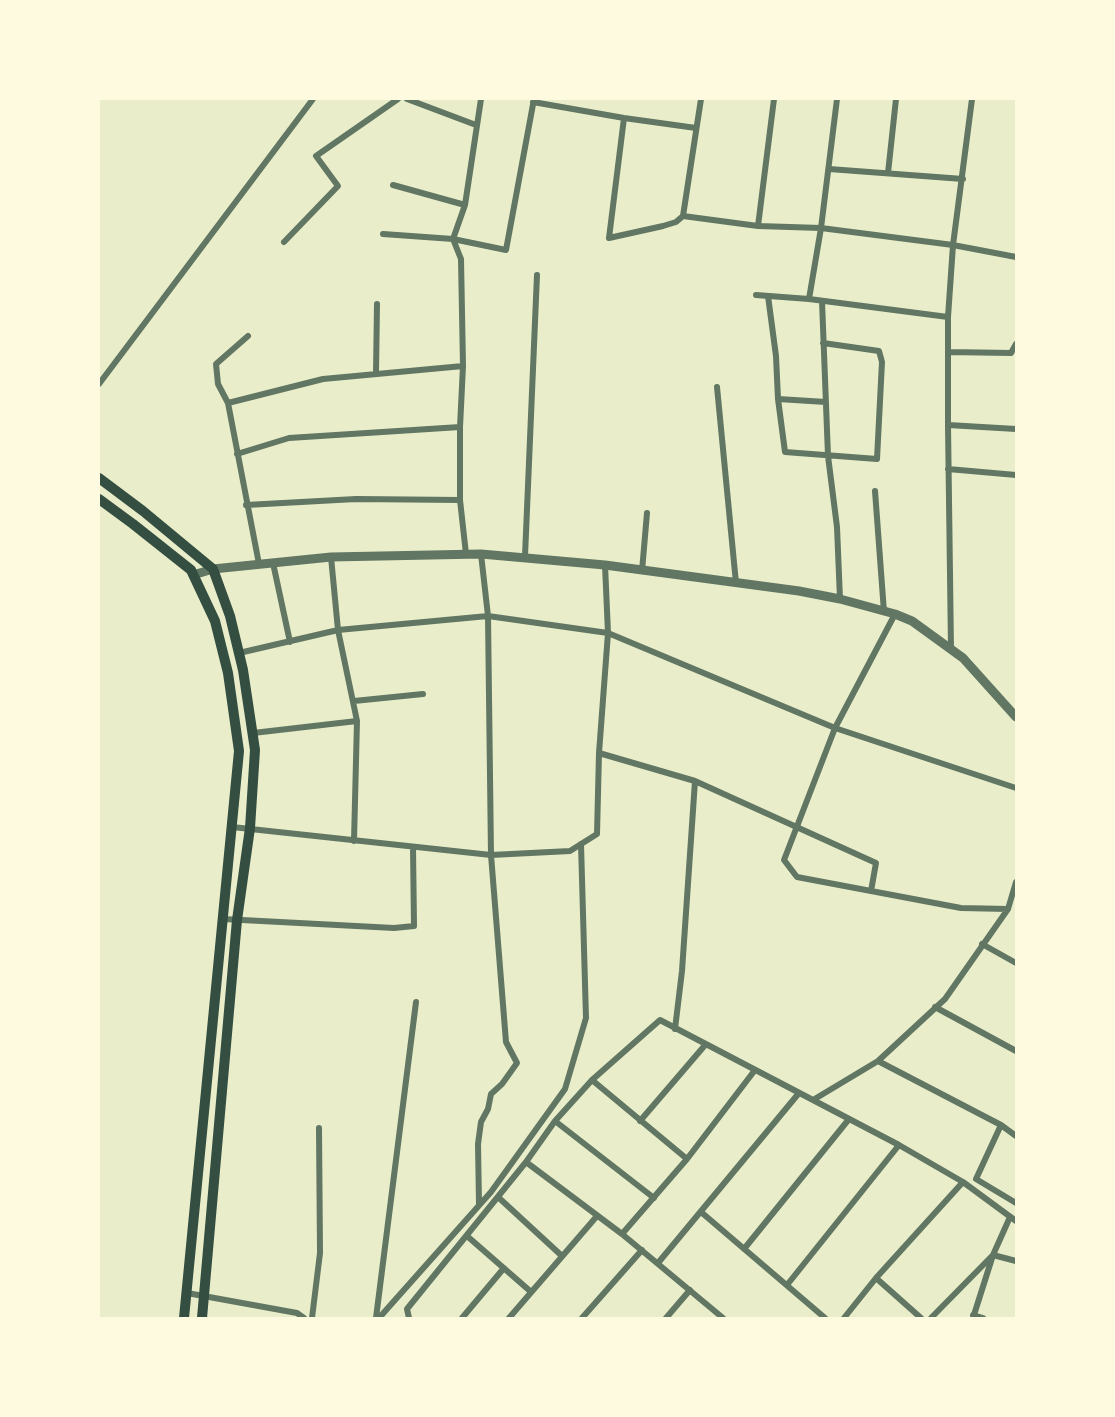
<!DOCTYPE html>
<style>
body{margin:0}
#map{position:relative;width:1115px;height:1417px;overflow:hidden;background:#e9edc9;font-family:"Playfair Display",serif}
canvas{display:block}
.frame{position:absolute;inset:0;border:100px solid #fefae0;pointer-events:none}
</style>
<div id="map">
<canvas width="1115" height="1417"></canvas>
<div class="frame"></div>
</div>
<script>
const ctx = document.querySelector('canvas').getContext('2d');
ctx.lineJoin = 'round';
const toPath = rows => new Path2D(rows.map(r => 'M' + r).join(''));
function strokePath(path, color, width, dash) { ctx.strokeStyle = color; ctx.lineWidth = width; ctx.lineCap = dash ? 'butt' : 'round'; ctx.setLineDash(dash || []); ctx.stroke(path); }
const minor = toPath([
 [407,99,476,125],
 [701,99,683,216,758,226,821,228,953,245,1016,257],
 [533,102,624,118,696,128],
 [624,118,609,238,663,226,676,222,683,216],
 [829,169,963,179],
 [888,173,896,99],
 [393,185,465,205],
 [758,226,774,99],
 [383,234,453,239,506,250,534,99],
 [284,242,338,186,316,156,398,99],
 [756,295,809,299,948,317],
 [768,296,776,356,778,399,785,452,877,459,882,362,879,351,823,343],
 [809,299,821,228,837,99],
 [822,301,828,456,837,527,840,599],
 [248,336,216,364,218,384,228,403,259,564],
 [948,352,1011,353,1016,344],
 [376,373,377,304],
 [99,384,313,99],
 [717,387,736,583],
 [778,399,826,402],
 [228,403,323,379,463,366],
 [948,425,1016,429],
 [237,454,289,438,460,427],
 [948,469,1016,475],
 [875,491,884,612],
 [246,505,356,499,460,500],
 [466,554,460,500,460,427,463,366,461,259,453,239,465,205,481,99],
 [525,556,537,275],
 [331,557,338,630,357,721,354,841],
 [273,563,290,642],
 [642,571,647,513],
 [895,614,835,728,784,860,797,877,961,908,1008,909],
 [951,649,948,425,948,317,953,245,972,99],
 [239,653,338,630,488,616,608,633,835,728,1016,788],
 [354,701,423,694],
 [253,733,357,721],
 [599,753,695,781,876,863,871,891],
 [232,827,491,855,570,851,597,834,599,753,608,633,605,565],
 [223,919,394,928,414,926,413,847],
 [982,944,1016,963],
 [935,1007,1016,1051],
 [675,1029,682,971,695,781],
 [878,1061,1001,1125,1016,1136],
 [592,1080,687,1159],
 [813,1100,878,1061,945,999,1008,909,1016,882],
 [555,1121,654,1198],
 [640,1121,706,1044],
 [1001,1125,976,1179,1016,1203],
 [526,1162,622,1234,723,1318],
 [498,1197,562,1256],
 [479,1204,478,1144,481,1122,488,1109,491,1094,502,1084,517,1063,506,1042,491,855,488,616,481,554],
 [701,1212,825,1318],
 [622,1234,687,1159,755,1070],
 [467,1236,530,1291],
 [744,1249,849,1119],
 [658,1263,799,1093],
 [876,1278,921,1318],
 [787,1285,899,1145],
 [187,1293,297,1313,304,1318],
 [973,1315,983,1318],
 [312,1318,320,1253,319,1128],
 [376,1318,416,1002],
 [379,1318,491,1192,565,1089,586,1018,581,844],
 [409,1318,407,1309,526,1162,555,1121,592,1080,660,1020,899,1145,963,1182,1016,1221],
 [462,1318,504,1268],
 [509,1318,597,1216],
 [582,1318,642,1250],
 [666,1318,690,1290],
 [844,1318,876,1278,963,1182],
 [931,1318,993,1255,1016,1261],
 [973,1318,993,1255,1010,1217]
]);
const tertiary = toPath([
 [193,575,213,569,331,557,481,554,605,565,799,591,840,599,895,614,912,621,963,658,1016,717]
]);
const primary = toPath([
 [99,478,143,511,213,569,230,616,243,670,255,750,250,828,237,920,202,1318],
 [99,499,133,524,191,570,215,621,228,673,239,751,184,1318]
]);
strokePath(minor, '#617663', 6);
strokePath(tertiary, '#617663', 9);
strokePath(primary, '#344e41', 10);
</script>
